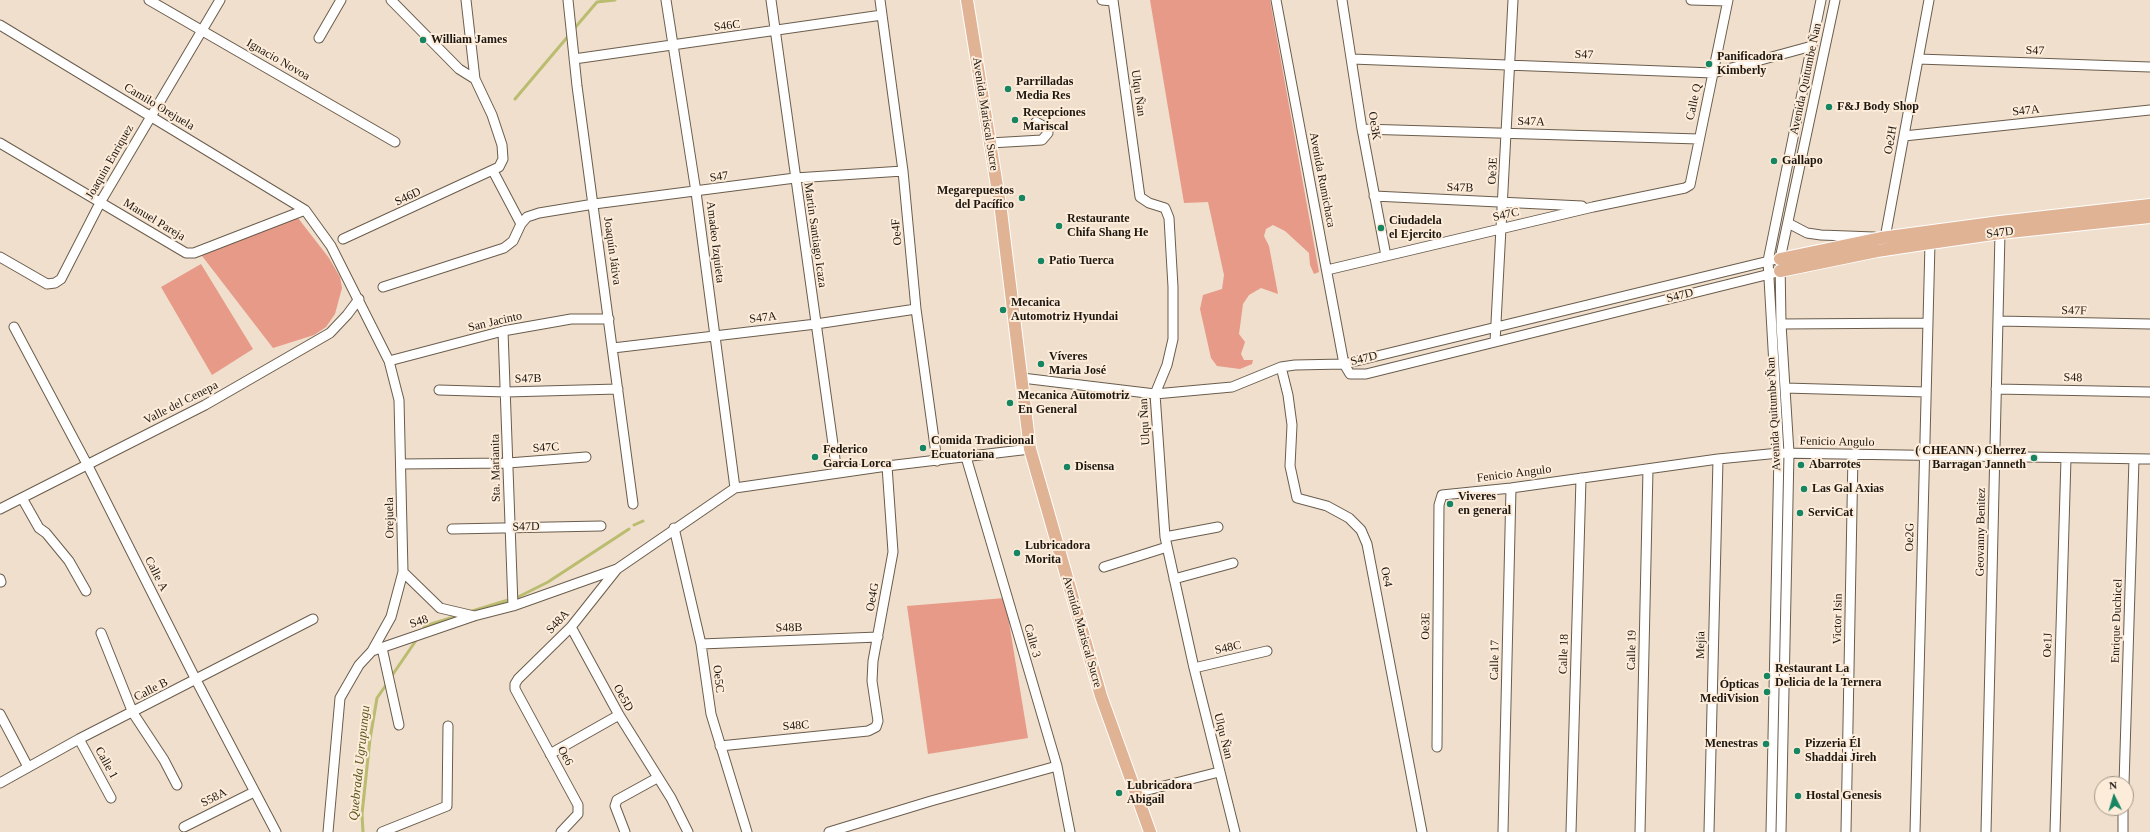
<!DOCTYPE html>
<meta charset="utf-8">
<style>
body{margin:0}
#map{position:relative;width:2150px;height:832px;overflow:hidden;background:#efdfcc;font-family:Georgia,serif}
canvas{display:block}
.north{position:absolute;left:2094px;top:776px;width:40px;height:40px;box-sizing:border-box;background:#fdecd9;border:1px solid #a39789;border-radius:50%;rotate:355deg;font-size:11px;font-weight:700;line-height:16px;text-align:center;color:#1d1711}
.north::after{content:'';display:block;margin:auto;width:14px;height:18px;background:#168562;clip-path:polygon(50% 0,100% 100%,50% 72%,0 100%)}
</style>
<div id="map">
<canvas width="2150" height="832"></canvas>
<div class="north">N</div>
</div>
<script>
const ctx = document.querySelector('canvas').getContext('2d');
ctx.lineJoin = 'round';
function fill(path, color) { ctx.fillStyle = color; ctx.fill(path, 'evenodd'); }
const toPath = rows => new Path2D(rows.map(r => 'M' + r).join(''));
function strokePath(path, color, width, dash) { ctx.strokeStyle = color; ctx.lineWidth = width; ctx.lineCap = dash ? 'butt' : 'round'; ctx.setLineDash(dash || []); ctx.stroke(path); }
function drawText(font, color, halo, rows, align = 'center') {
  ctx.font = font + ' Georgia,serif'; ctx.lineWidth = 4; ctx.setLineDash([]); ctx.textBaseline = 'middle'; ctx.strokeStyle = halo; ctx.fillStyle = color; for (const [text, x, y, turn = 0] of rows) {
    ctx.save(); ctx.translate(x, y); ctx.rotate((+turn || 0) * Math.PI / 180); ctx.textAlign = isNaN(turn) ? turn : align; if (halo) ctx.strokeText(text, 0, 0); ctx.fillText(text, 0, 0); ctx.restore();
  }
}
const green = toPath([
 [1150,0,1270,0,1319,272,1314,274,1310,265,1309,253,1285,231,1273,225,1266,229,1264,236,1269,246,1278,294,1261,288,1249,295,1243,304,1239,334,1245,342,1241,354,1244,360,1253,360,1252,364,1240,369,1217,366,1211,358,1200,309,1203,295,1222,289,1224,275,1208,202,1184,203],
 [298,218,329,258,340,277,342,288,335,314,326,327,314,335,273,348,199,252],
 [201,264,253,349,212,375,161,287],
 [1005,598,1028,738,928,754,907,606]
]);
const stream = toPath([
 [573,30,597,2,615,0],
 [515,99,570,34],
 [634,525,643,521],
 [469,612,518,597,548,582,629,529],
 [422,631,425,626,460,615],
 [391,677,417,639],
 [363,832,362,814,370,739,377,698,388,682]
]);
const minor = toPath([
 [149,0,395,142],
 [391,0,459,69,475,79,466,0],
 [568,0,577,86,633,504],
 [666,0,696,192,735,488],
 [771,0,837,473],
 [880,0,903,171,916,309,937,461],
 [1102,0,1113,1],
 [1113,0,1140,197,1149,203,1165,208,1169,218,1173,287,1173,339,1167,365,1155,394,1165,537,1194,668,1235,832],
 [1276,0,1344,364,1350,374,1366,374,1774,273],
 [1342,0,1362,129,1386,256],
 [1691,0,1727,1],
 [0,25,305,210,331,246,389,361,399,400,403,572,391,617,372,651,359,665,340,698,328,832],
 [319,38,341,0],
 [574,59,882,15],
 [1352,59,1713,73,1812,46],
 [1918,59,2150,67],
 [1362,129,1699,139],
 [1904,136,2150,110],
 [0,143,186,253,194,253,305,210],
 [990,143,1042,140,1048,133,1047,128,1036,122],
 [493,171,521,224],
 [1374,196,1582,206],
 [1788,223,1807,233,1821,235,1874,237],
 [1885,238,1929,0],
 [343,239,499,167,503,159,502,145,492,115,475,79],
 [0,257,47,284,55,283,61,279,101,201,220,0],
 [1327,270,1593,207,1685,188,1690,185,1728,0],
 [383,287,504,248,513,241,521,224,527,217,539,213,594,204,795,178,903,171],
 [1998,321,2150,324],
 [1781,324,1928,323],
 [14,327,87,464,196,680,276,832],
 [503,331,513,606],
 [1495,342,1513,0],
 [613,348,816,324,916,309],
 [389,361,503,331,571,319,609,319],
 [1281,367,1288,395,1292,425,1290,466,1297,498,1327,506,1349,518,1361,530,1367,544,1422,832],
 [1022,378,1155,394,1232,387,1281,367,1295,365,1344,364,1773,260],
 [1785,388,1926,392],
 [1996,389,2150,392],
 [439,390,506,392,618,389],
 [966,457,1057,766,1070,832],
 [401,464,508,463,586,457],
 [22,498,39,528,46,533,69,561,86,591],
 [0,509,205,405,330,333,347,315,359,299],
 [674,528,701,644,711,714,747,832],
 [452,529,601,526],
 [1165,537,1218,527],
 [1104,567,1167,547],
 [403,572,440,608,474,616],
 [0,579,1,582],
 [1174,579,1233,563],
 [571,627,619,715,671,798,688,832],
 [101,633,133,713,164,760,177,785],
 [701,644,878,637],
 [382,648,399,725],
 [372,651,474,616,513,606,617,569,735,488,887,466,1030,449],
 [1194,668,1267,651],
 [0,714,28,767],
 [79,739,111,798],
 [720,746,868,731,876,727,878,721,872,681,873,661,893,552,887,466],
 [1437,747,1439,505,1442,495,1511,488,1718,459,1779,453,2150,459],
 [550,754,619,715],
 [0,783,79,739,313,619],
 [2124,784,2134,459],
 [1136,793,1219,772],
 [184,827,254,792],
 [382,832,447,806,448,726],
 [561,832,578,814,578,805,515,689,515,684,518,679,571,627,617,569],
 [625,832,615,806,617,800,657,778],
 [829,832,931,801,1057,766],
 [1503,832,1511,488],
 [1571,832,1581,478],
 [1640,832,1648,469],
 [1709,832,1718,459],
 [1771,832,1779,453,1768,261,1821,0],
 [1781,832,1789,453,1781,324,1780,259,1835,0],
 [1846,832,1853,454],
 [1915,832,1930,243],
 [1986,832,2000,233],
 [2055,832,2066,458],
 [2123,832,2123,808]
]);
const major = toPath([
 [967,0,1001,211,1030,449,1101,696,1150,832],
 [1780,259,1881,238,2000,222,2150,205],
 [1780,271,1877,251,1930,243,2000,233,2150,217]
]);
const markers = [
 [423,40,4,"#168562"],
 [1709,64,4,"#168562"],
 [1008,89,4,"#168562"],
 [1829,107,4,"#168562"],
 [1015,120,4,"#168562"],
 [1774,161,4,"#168562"],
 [1022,198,4,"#168562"],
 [1059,226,4,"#168562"],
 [1381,228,4,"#168562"],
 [1041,261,4,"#168562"],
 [1003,310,4,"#168562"],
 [1041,364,4,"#168562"],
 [1010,403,4,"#168562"],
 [923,448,4,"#168562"],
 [815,457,4,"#168562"],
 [2034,458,4,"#168562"],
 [1801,465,4,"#168562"],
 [1067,467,4,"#168562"],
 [1804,489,4,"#168562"],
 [1450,504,4,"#168562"],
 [1800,513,4,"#168562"],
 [1017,553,4,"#168562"],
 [1767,676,4,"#168562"],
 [1767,692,4,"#168562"],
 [1766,744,4,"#168562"],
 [1797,751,4,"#168562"],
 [1119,793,4,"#168562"],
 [1798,796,4,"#168562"]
];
const streetNames = [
 ["S46C",727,26,-7],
 ["S47",2035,51,2],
 ["S47",1584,55,2],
 ["Ignacio Novoa",278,60,30],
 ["Avenida Quitumbe Ñan",1806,79,-78],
 ["Ulqu Ñan",1138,93,82],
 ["Calle Q",1694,102,-78],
 ["Camilo Orejuela",159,107,31],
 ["S47A",2026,111,-6],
 ["Avenida Mariscal Sucre",985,114,81],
 ["S47A",1531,122,2],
 ["Oe3K",1374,126,81],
 ["Oe2H",1891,140,-80],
 ["Joaquin Enriquez",110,162,-60],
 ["Oe3E",1493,171,-87],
 ["S47",719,177,-8],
 ["Avenida Rumichaca",1322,180,79],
 ["S47B",1460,188,2],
 ["S46D",408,197,-25],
 ["S47C",1506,215,-13],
 ["Manuel Pareja",154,220,31],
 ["Oe4F",897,232,-96],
 ["S47D",2000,233,-7],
 ["Martin Santiago Icaza",815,235,82],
 ["Amadeo Izquieta",715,242,83],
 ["Joaquín Játiva",612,251,82],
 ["S47D",1680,296,-14],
 ["S47F",2074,311,1],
 ["S47A",763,318,-7],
 ["San Jacinto",495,322,-13],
 ["S47D",1364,359,-14],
 ["S48",2073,378,1],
 ["S47B",528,379,-1],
 ["Valle del Cenepa",181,403,-27],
 ["Avenida Quitumbe Ñan",1774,414,-93],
 ["Ulqu Ñan",1145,422,-93],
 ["Fenicio Angulo",1837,442,1],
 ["S47C",546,448,-4],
 ["Sta. Marianita",496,468,-91],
 ["Fenicio Angulo",1514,474,-7],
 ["Orejuela",390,518,-91],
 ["S47D",526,527,-1],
 ["Geovanny Benitez",1981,532,-89],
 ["Oe2G",1910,537,-89],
 ["Calle A",156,574,63],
 ["Oe4",1386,577,79],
 ["Oe4G",873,597,-80],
 ["Victor Isin",1838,619,-89],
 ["Enrique Duchicel",2117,621,-88],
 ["S48",419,622,-19],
 ["S48A",558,622,-47],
 ["Oe3E",1426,626,-89],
 ["S48B",789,628,-2],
 ["Avenida Mariscal Sucre",1082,632,74],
 ["Calle 3",1032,641,74],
 ["Mejía",1701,645,-89],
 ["Oe1J",2048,645,-88],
 ["S48C",1228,648,-13],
 ["Calle 19",1632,650,-89],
 ["Calle 18",1564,654,-88],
 ["Calle 17",1495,660,-89],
 ["Oe5C",718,679,83],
 ["Calle B",151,690,-27],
 ["Oe5D",623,698,61],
 ["S48C",796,726,-5],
 ["Ulqu Ñan",1223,736,76],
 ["Oe6",565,756,62],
 ["Calle 1",106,763,61],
 ["S58A",214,798,-27]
];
const poiNames = [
 ["William James",431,40],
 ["Panificadora",1717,57],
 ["Kimberly",1717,71],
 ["Parrilladas",1016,82],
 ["Media Res",1016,96],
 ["F&J Body Shop",1837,107],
 ["Recepciones",1023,113],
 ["Mariscal",1023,127],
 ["Gallapo",1782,161],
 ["Megarepuestos",1014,191,"right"],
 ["del Pacífico",1014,205,"right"],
 ["Restaurante",1067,219],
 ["Chifa Shang He",1067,233],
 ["Ciudadela",1389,221],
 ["el Ejercito",1389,235],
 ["Patio Tuerca",1049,261],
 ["Mecanica",1011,303],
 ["Automotriz Hyundai",1011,317],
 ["Víveres",1049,357],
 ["Maria José",1049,371],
 ["Mecanica Automotriz",1018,396],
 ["En General",1018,410],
 ["Comida Tradicional",931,441],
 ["Ecuatoriana",931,455],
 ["Federico",823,450],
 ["Garcia Lorca",823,464],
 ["( CHEANN ) Cherrez",2026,451,"right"],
 ["Barragan Janneth",2026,465,"right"],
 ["Abarrotes",1809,465],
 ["Disensa",1075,467],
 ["Las Gal Axias",1812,489],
 ["Viveres",1458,497],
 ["en general",1458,511],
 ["ServiCat",1808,513],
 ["Lubricadora",1025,546],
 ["Morita",1025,560],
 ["Restaurant La",1775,669],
 ["Delicia de la Ternera",1775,683],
 ["Ópticas",1759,685,"right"],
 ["MediVision",1759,699,"right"],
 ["Menestras",1758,744,"right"],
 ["Pizzeria Él",1805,744],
 ["Shaddai Jireh",1805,758],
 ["Lubricadora",1127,786],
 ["Abigail",1127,800],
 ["Hostal Genesis",1806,796]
];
const waterNames = [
 ["Quebrada Ugrupungu",360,763,-84]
];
fill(green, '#e79a88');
strokePath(stream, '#babc6f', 3);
strokePath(minor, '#6b5d4d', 11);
strokePath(major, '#fff', 14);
strokePath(minor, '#fff', 9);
strokePath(major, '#e0b395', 12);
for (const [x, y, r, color] of markers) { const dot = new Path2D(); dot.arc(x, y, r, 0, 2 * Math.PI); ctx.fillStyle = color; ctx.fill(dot); strokePath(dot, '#fdecd9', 1.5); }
drawText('12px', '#1d1711', '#fdecd9', streetNames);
drawText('bold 12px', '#1d1711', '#fdecd9', poiNames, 'left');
drawText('italic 13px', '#56561d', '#fdecd9', waterNames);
</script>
